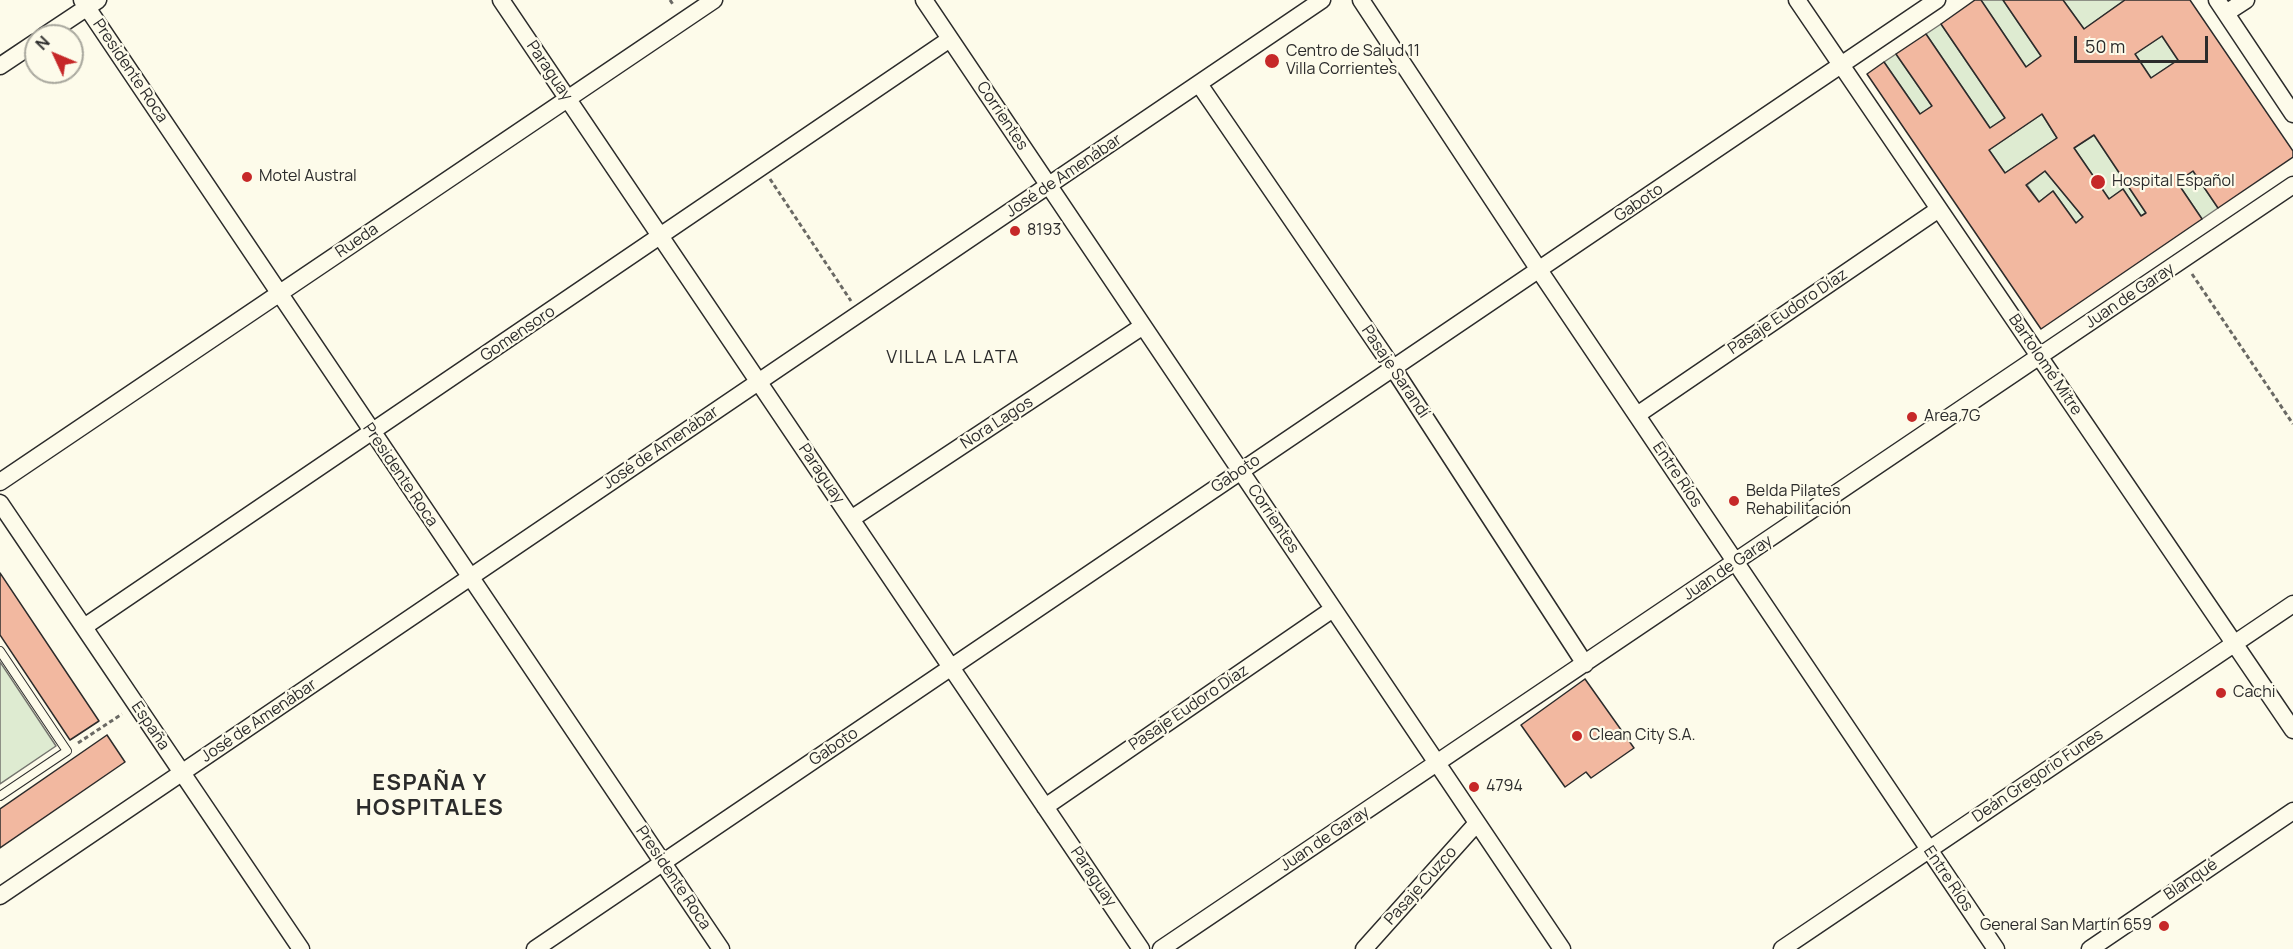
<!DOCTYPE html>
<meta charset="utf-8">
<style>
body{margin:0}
#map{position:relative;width:2293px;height:949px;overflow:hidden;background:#fdfbea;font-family:Manrope,sans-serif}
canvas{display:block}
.north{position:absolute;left:24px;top:24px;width:60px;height:60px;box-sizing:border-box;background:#fdfbea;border:2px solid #a9a89e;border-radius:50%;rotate:314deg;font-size:16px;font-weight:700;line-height:24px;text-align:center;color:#2b2b2b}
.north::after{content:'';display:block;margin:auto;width:21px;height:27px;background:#c62828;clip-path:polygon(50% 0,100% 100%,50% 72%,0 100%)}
.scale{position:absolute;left:2074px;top:36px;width:134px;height:27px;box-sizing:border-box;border:3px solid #2b2b2b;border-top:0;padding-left:8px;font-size:18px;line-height:21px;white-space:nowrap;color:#2b2b2b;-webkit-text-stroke:4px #fdfbea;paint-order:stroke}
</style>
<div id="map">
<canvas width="2293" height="949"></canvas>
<div class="north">N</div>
<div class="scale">50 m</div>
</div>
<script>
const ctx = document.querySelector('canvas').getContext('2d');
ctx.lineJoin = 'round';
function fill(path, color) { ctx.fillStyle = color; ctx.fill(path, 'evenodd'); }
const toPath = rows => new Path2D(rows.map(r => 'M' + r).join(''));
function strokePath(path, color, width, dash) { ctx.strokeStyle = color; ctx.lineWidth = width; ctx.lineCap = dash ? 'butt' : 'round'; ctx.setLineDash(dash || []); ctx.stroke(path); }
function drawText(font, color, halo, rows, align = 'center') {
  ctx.font = font + ' Manrope,sans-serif'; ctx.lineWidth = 4.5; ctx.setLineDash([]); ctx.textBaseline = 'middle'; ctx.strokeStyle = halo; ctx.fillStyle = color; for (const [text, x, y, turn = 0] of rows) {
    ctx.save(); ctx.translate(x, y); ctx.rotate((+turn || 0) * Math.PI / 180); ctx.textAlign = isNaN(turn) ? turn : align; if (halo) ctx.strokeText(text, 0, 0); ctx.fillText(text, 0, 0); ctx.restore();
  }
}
const green = toPath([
 [1981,0,2003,0,2041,56,2026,67,1981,0],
 [2063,0,2125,0,2084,29,2063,0],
 [1941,24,2005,118,1990,128,1926,34,1941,24],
 [2162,36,2178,60,2151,78,2135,54,2162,36],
 [1896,54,1932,106,1920,114,1884,62,1896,54],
 [2042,114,2057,138,2005,173,1989,150,2042,114],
 [2094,135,2146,213,2141,216,2123,189,2109,199,2074,148,2094,135],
 [2045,171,2083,217,2076,223,2053,191,2039,202,2027,185,2045,171],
 [2193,171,2218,208,2202,219,2177,182,2193,171],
 [0,662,56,746,0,784,0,662]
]);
const building = toPath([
 [1975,0,1981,0,2026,67,2041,56,2003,0,2063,0,2084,29,2125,0,2190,0,2293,151,2293,157,2218,208,2193,171,2177,182,2202,219,2041,329,1867,74,1884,62,1920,114,1932,106,1896,54,1926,34,1990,128,2005,118,1941,24,1975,0],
 [2162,36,2178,60,2151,78,2135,54,2162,36],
 [2042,114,2057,138,2005,173,1989,150,2042,114],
 [2094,135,2146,213,2141,216,2123,189,2109,199,2074,148,2094,135],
 [2045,171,2083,217,2076,223,2053,191,2039,202,2026,185,2045,171],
 [0,573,99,721,70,740,0,635,0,573],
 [1585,679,1634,748,1591,778,1586,772,1565,787,1521,725,1585,679],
 [107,735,125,762,0,848,0,809,107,735]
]);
const path = toPath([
 [670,0,674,6],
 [770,179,851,301],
 [2192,274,2293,424],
 [78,743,122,714]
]);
const lane = toPath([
 [0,651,67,751,0,796]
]);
const street = toPath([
 [82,0,721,949],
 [501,0,1141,949],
 [924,0,1562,949],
 [1361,0,1539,270,1996,949],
 [1797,0,2293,730],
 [2217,0,2293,114],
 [2226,13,2246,0],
 [44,36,98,0],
 [0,66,36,42],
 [1199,84,1393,368,1585,664],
 [1637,415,1939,209],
 [0,482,714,0],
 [0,503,301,949],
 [851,519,1143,326],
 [84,627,950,39],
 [1045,807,1333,609],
 [0,896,1322,0],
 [535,949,1937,0],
 [1161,949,2293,185],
 [1364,949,1477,823],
 [1782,949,2293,604],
 [2090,949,2293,811]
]);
const markers = [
 [1272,61,8,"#c62828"],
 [247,177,6,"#c62828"],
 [2098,182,8,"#c62828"],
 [1015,231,6,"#c62828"],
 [1912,417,6,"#c62828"],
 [1734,501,6,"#c62828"],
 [2221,693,6,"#c62828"],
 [1577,736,6,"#c62828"],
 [1474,787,6,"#c62828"],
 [2164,926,6,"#c62828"]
];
const poiNames = [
 ["Centro de Salud 11",1286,52],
 ["Villa Corrientes",1286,70],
 ["Motel Austral",259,177],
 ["Hospital Español",2112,182],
 ["8193",1027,231],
 ["Area 7G",1924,417],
 ["Belda Pilates",1746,492],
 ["Rehabilitación",1746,510],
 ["Cachi",2233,693],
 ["Clean City S.A.",1589,736],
 ["4794",1486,787],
 ["General San Martín 659",2152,926,"right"]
];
const streetNames = [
 ["Presidente Roca",130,71,56],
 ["Paraguay",549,71,56],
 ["Corrientes",1002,116,56],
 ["José de Amenábar",1064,176,-34],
 ["Gaboto",1639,203,-34],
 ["Rueda",357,241,-34],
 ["Juan de Garay",2130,296,-34],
 ["Pasaje Eudoro Díaz",1788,312,-34],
 ["Gomensoro",518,334,-34],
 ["Bartolomé Mitre",2045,365,56],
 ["Pasaje Sarandí",1395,372,56],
 ["Nora Lagos",997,423,-33],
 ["José de Amenábar",661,448,-34],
 ["Paraguay",821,474,56],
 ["Gaboto",1236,474,-34],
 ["Presidente Roca",400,475,56],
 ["Entre Ríos",1677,475,56],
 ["Corrientes",1273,519,56],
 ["Juan de Garay",1728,568,-34],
 ["Pasaje Eudoro Díaz",1189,708,-34],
 ["José de Amenábar",259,721,-34],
 ["España",150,726,56],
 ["Gaboto",834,747,-34],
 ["Deán Gregorio Funes",2038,776,-34],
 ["Juan de Garay",1325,839,-34],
 ["Paraguay",1093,877,56],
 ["Presidente Roca",673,878,56],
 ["Entre Ríos",1948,879,56],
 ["Blanqué",2191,880,-34],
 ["Pasaje Cuzco",1421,886,-48]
];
const neighbourhoodNames = [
 ["VILLA LA LATA",953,358]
];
const districtNames = [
 ["ESPAÑA Y",430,784],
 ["HOSPITALES",430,809]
];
fill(green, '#deebd1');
strokePath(green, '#74746e', 1.5);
fill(building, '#f2b8a0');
strokePath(building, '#2b2b2b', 1.5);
strokePath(lane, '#2b2b2b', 10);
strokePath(street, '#2b2b2b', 19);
strokePath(path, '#6a6964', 3, [4.5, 3]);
strokePath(lane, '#fdfbea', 8);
strokePath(street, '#fdfbea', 16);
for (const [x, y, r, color] of markers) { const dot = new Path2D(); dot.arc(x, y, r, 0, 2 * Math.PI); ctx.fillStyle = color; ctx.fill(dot); strokePath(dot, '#fdfbea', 2); }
drawText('16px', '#2b2b2b', '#fdfbea', poiNames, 'left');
drawText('16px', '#2b2b2b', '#fdfbea', streetNames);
ctx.letterSpacing = '1.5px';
drawText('18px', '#2b2b2b', '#fdfbea', neighbourhoodNames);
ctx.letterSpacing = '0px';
ctx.letterSpacing = '1.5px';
drawText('bold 22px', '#2b2b2b', '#fdfbea', districtNames);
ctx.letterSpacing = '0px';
</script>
